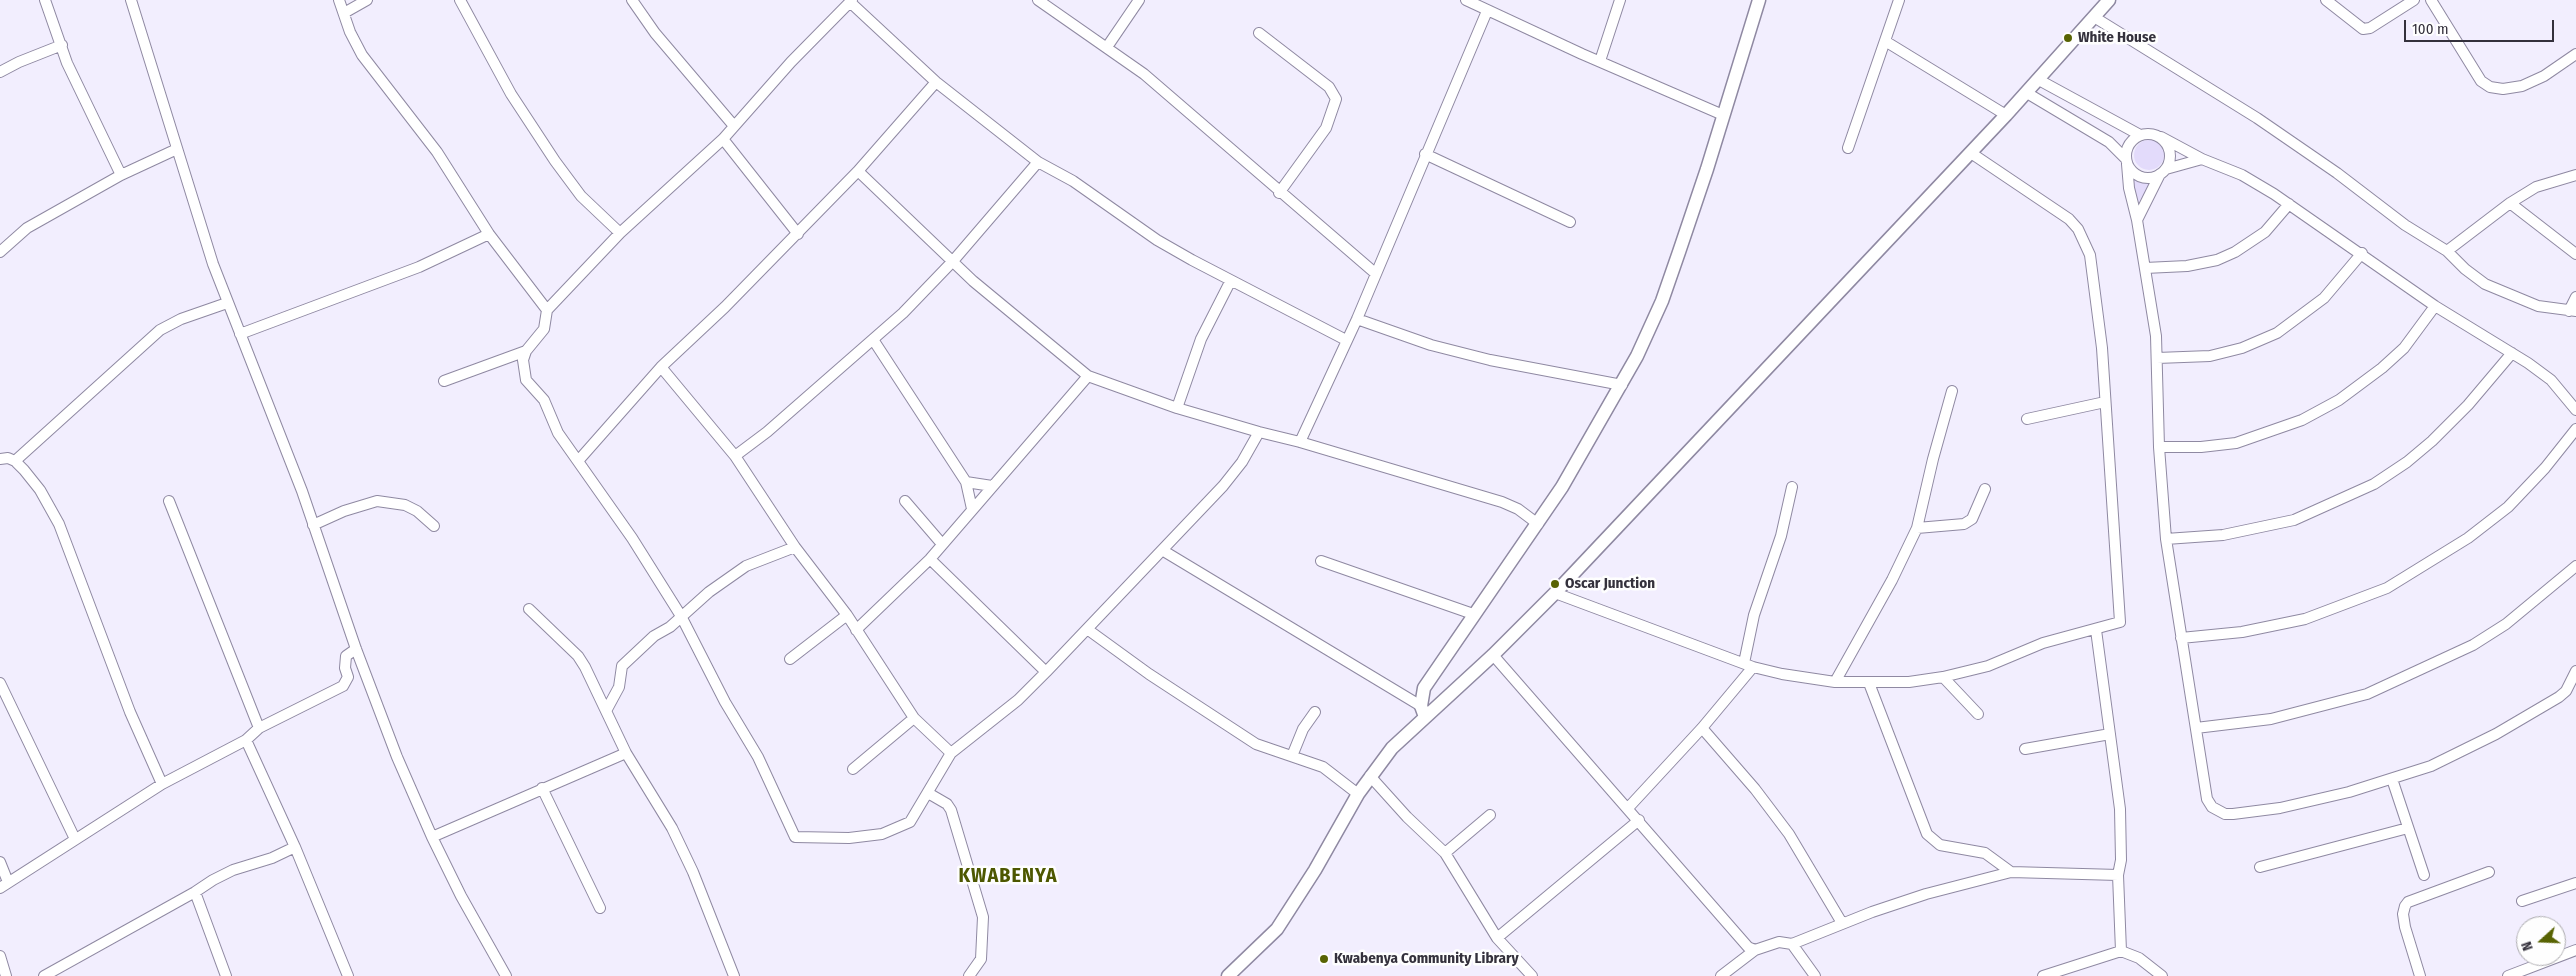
<!DOCTYPE html>
<style>
body{margin:0}
#map{position:relative;width:2576px;height:976px;overflow:hidden;background:#f2eefe;font-family:"Fira Sans Condensed",sans-serif}
canvas{display:block}
.north{position:absolute;left:2516px;top:916px;width:50px;height:50px;box-sizing:border-box;background:#fefefe;border:1px solid #adacb0;border-radius:50%;rotate:250deg;font-size:14px;font-weight:700;line-height:20px;text-align:center;color:#34313c}
.north::after{content:'';display:block;margin:auto;width:18px;height:22px;background:#586303;clip-path:polygon(50% 0,100% 100%,50% 72%,0 100%)}
.scale{position:absolute;left:2404px;top:20px;width:150px;height:22px;box-sizing:border-box;border:2px solid #34313c;border-top:0;padding-left:6px;font-size:15px;line-height:18px;white-space:nowrap;color:#34313c;-webkit-text-stroke:4px #fefefe;paint-order:stroke}
</style>
<div id="map">
<canvas width="2576" height="976"></canvas>
<div class="north">N</div>
<div class="scale">100 m</div>
</div>
<script>
const ctx = document.querySelector('canvas').getContext('2d');
ctx.lineJoin = 'round';
function fill(path, color) { ctx.fillStyle = color; ctx.fill(path, 'evenodd'); }
const toPath = rows => new Path2D(rows.map(r => 'M' + r).join(''));
function strokePath(path, color, width, dash) { ctx.strokeStyle = color; ctx.lineWidth = width; ctx.lineCap = dash ? 'butt' : 'round'; ctx.setLineDash(dash || []); ctx.stroke(path); }
function drawText(font, color, halo, rows, align = 'center') {
  ctx.font = font + ' "Fira Sans Condensed",sans-serif'; ctx.lineWidth = 5; ctx.setLineDash([]); ctx.textBaseline = 'middle'; ctx.strokeStyle = halo; ctx.fillStyle = color; for (const [text, x, y, turn = 0] of rows) {
    ctx.save(); ctx.translate(x, y); ctx.rotate((+turn || 0) * Math.PI / 180); ctx.textAlign = isNaN(turn) ? turn : align; if (halo) ctx.strokeText(text, 0, 0); ctx.fillText(text, 0, 0); ctx.restore();
  }
}
const green = toPath([
 '2134 155a15 15 0 1 1 30 0a15 15 0 1 1-30 0Z',
 [2129,173,2138,180,2153,181,2138,203]
]);
const minor = toPath([
 [45,0,67,63,121,175],
 [131,0,213,264,302,491,356,649,397,757,432,837,461,896,506,976],
 [339,0,350,32,362,55,437,152,489,234,547,310,544,329,526,351,523,360,526,380,544,400,558,433,632,538,681,616,725,702,758,757,795,837,849,838,882,834,910,822,951,753,1018,700,1046,672,1223,486,1242,462,1259,432],
 [460,0,511,94,555,161,581,196,620,233],
 [632,0,655,33,734,126],
 [1038,0,1144,74,1375,273],
 [1466,0,1582,54,1723,115],
 [2326,0,2363,29,2370,28,2414,0],
 [2431,0,2481,81,2490,87,2503,89,2522,86,2544,76,2576,54],
 [850,2,936,82,1038,162,1073,181,1157,240,1192,260,1346,340],
 [344,13,367,0],
 [2094,17,2257,118,2337,173,2405,225,2447,251,2465,269,2485,284,2538,306,2576,311],
 [1259,33,1329,87,1336,99,1326,128,1279,193],
 [1885,41,2006,115],
 [1107,47,1139,0],
 [1600,61,1620,0],
 [0,72,19,62,62,45],
 [2039,80,2140,135],
 [2027,93,2109,142,2126,159],
 '2126 156a22 22 0 1 1 44 0a22 22 0 1 1-44 0Z',
 [2161,137,2202,159,2242,175,2274,194,2435,306,2528,363,2551,380,2576,410],
 [723,139,798,234],
 [1848,148,1899,0],
 [1425,154,1570,222],
 [2127,164,2129,188,2137,220,2156,336,2159,447,2166,539,2207,799,2212,807,2225,814,2233,814,2280,808,2349,792,2431,766,2496,734,2559,697,2566,691,2576,671],
 [2166,169,2202,159],
 [858,171,973,281,1088,376,1177,408,1259,432,1300,442,1502,502,1518,509,1538,524],
 [2510,203,2576,254],
 [2137,220,2160,174],
 [2447,251,2510,203,2536,187,2576,175],
 [0,252,27,228,121,175,177,149],
 [2145,268,2187,266,2217,260,2235,252,2265,232,2289,204],
 [547,310,620,233,723,139,791,62,852,0],
 [2569,311,2576,297],
 [1357,319,1431,345,1490,360,1622,385],
 [240,334,419,267,489,234],
 [874,341,966,482,972,509],
 [2157,358,2210,356,2242,348,2277,333,2324,298,2362,253],
 [661,367,735,456,795,547,847,615,914,718,951,753],
 [444,381,526,351],
 [1177,408,1201,339,1230,282],
 [2027,419,2105,402],
 [1300,442,1357,319,1487,11],
 [2159,447,2201,447,2236,443,2302,420,2339,400,2382,368,2404,348,2435,306],
 [735,456,767,432,903,313,953,261,1038,162],
 [0,459,8,458,15,461,24,470,40,490,59,524,130,712,162,784],
 [15,461,160,330,181,319,227,303],
 [578,461,661,367,725,307,858,171,936,82],
 [966,482,992,486],
 [169,501,259,728],
 [905,501,942,544],
 [313,525,344,511,377,501,405,505,417,511,434,526],
 [1917,528,1964,524,1972,519,1985,489],
 [2166,539,2223,535,2294,520,2374,484,2407,462,2432,441,2468,405,2512,353],
 [1162,550,1421,706],
 [930,559,1046,672],
 [1321,561,1473,614],
 [1555,593,1753,667,1782,674,1835,682,1909,682,1943,677,1988,666,2043,643,2120,622,2102,348,2090,255,2078,229,2069,219,1971,153],
 [529,609,578,656,585,667,626,753,672,828,693,872,734,976],
 [1087,629,1149,674,1256,744,1323,767,1358,794],
 [856,630,930,559,1088,376],
 [2096,630,2120,809,2121,860,2118,875,2121,951],
 [2181,638,2242,632,2305,619,2387,588,2468,538,2508,507,2545,468,2576,429],
 [1493,655,1748,947,1755,950,1779,942,1792,944,1815,976],
 [790,659,847,615],
 [1744,663,1754,615,1781,536,1792,487],
 [1943,677,1978,714],
 [1835,682,1892,580,1917,528,1933,459,1952,391],
 [0,683,75,839],
 [1869,683,1927,834,1940,845,1985,853,2011,872],
 [606,711,619,687,622,666,654,636,670,627,709,592,746,566,795,547],
 [1702,728,1755,789,1789,834,1842,923],
 [2196,728,2271,719,2367,694,2473,645,2506,624,2576,566],
 [246,740,295,847,348,976],
 [2025,749,2110,734],
 [1292,756,1303,729,1315,712],
 [853,769,914,718],
 [1370,776,1407,817,1445,853,1497,938,1532,976],
 [2392,779,2424,875],
 [542,788,600,908],
 [928,793,947,804,951,810,983,917,981,959,969,976],
 [1628,808,1702,728,1753,667],
 [432,837,626,753],
 [1445,853,1490,815],
 [0,862,8,882],
 [2260,867,2408,828],
 [0,888,162,784,246,740,259,728,343,686,348,677,345,668,346,656,356,649],
 [195,892,226,976],
 [2522,901,2576,883],
 [1497,938,1639,820],
 [1792,944,1872,912,1926,894,2011,872,2118,875],
 [0,956,6,976],
 [44,976,195,892,213,880,233,870,272,858,295,847],
 [1721,976,1755,950],
 [2043,976,2121,951,2139,958,2162,976],
 [2420,976,2405,927,2403,914,2405,906,2408,902,2489,872],
 [2508,976,2576,950]
]);
const major = toPath([
 [1425,717,1421,706,1424,688,1562,487,1637,356,1662,301,1679,252,1707,169,1759,0],
 [1228,976,1277,929,1315,870,1358,794,1392,748,1493,655,1555,593,2006,115,2109,0]
]);
const markers = [
 [2068,38,5,"#586303"],
 [1555,584,5,"#586303"],
 [1324,959,5,"#586303"]
];
const poiNames = [
 ["White House",2078,38],
 ["Oscar Junction",1565,584],
 ["Kwabenya Community Library",1334,959]
];
const districtNames = [
 ["KWABENYA",1008,876]
];
fill(green, '#e3dbfb');
strokePath(minor, '#8f89a2', 12);
strokePath(major, '#8f89a2', 15);
strokePath(minor, '#fff', 10);
strokePath(major, '#fff', 12);
for (const [x, y, r, color] of markers) { const dot = new Path2D(); dot.arc(x, y, r, 0, 2 * Math.PI); ctx.fillStyle = color; ctx.fill(dot); strokePath(dot, '#fefefe', 2); }
drawText('bold 15px', '#34313c', '#fefefe', poiNames, 'left');
ctx.letterSpacing = '1px';
drawText('bold 20px', '#4d5700', '#fefefe', districtNames);
ctx.letterSpacing = '0px';
</script>
